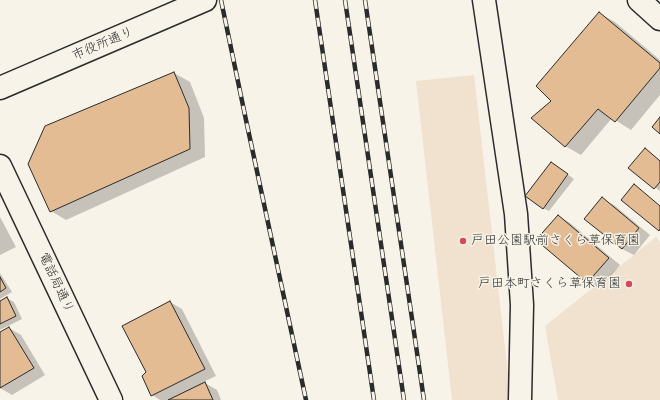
<!DOCTYPE html>
<meta charset="utf-8">
<style>
body{margin:0}
canvas{display:block;background:#f7f3e8}
</style>
<canvas width="660" height="400"></canvas>
<script>
const ctx = document.querySelector('canvas').getContext('2d');
ctx.lineJoin = 'round';
function fill(path, color) { ctx.fillStyle = color; ctx.fill(path, 'evenodd'); }
const toPath = rows => new Path2D(rows.map(r => 'M' + r).join(''));
function strokePath(path, color, width, dash) { ctx.strokeStyle = color; ctx.lineWidth = width; ctx.lineCap = dash ? 'butt' : 'round'; ctx.setLineDash(dash || []); ctx.stroke(path); }
function drawText(font, color, halo, rows, align = 'center') {
  ctx.font = font + ' Pangolin,"Klee One",sans-serif'; ctx.lineWidth = 3; ctx.setLineDash([]); ctx.textBaseline = 'middle'; ctx.strokeStyle = halo; ctx.fillStyle = color; for (const [text, x, y, turn = 0] of rows) {
    ctx.save(); ctx.translate(x, y); ctx.rotate((+turn || 0) * Math.PI / 180); ctx.textAlign = isNaN(turn) ? turn : align; if (halo) ctx.strokeText(text, 0, 0); ctx.fillText(text, 0, 0); ctx.restore();
  }
}
const built = toPath([
 [474,75,511,400,452,400,416,81],
 [656,237,660,242,660,400,558,400,545,326]
]);
const shadow = toPath([
 [599,13,615,22,660,60,660,95,631,130,612,118,581,155,565,146],
 [174,73,190,82,204,118,205,157,66,220,51,211],
 [645,149,660,160,660,191,630,168],
 [557,167,574,179,549,211,543,208],
 [602,199,614,205,650,235,634,255,622,249],
 [559,216,570,223,620,265,600,289,588,282,538,240],
 [0,217,16,247,0,255],
 [0,273,12,292,0,299],
 [7,298,14,302,22,319,0,330,0,302],
 [170,302,182,309,216,376,203,382,217,390,221,400,160,400,152,395,147,372],
 [9,328,21,335,45,375,12,395,0,388,0,333]
]);
const building = toPath([
 [599,12,660,63,660,68,615,122,598,109,565,147,531,118,551,101,536,86,599,12],
 [174,72,189,108,190,149,50,212,28,164,45,126,174,72],
 [660,117,660,134,652,127,660,117],
 [645,148,660,161,660,182,654,189,628,168,645,148],
 [551,162,568,174,543,209,525,196,551,162],
 [634,184,660,206,660,229,659,231,621,200,634,184],
 [602,197,639,228,622,249,584,219,602,197],
 [558,215,609,258,587,283,536,240,558,215],
 [0,277,6,288,0,292,0,277],
 [7,297,16,316,0,324,0,301,7,297],
 [170,301,205,369,151,396,142,376,146,372,122,326,170,301],
 [9,327,34,368,0,388,0,332,9,327],
 [205,382,213,400,168,400,205,382]
]);
const street = toPath([
 [484,0,516,214,522,305,520,400],
 [639,0,660,19]
]);
const secondary = toPath([
 [0,88,205,0],
 [0,166,111,400]
]);
const rail = toPath([
 [221,0,246,120,306,400],
 [315,0,374,400],
 [345,0,404,400],
 [365,0,424,400]
]);
const markers = [
 [463,241,4,"#d1495b"],
 [629,284,4,"#d1495b"]
];
const streetNames = [
 ["市役所通り",103,44,-23],
 ["電話局通り",56,283,65]
];
const poiNames = [
 ["戸田公園駅前さくら草保育園",471,241],
 ["戸田本町さくら草保育園",621,284,"right"]
];
fill(built, '#f1e2cf');
fill(shadow, '#0003');
fill(building, '#e4bc94');
strokePath(building, '#2b2b2b', 1);
strokePath(street, '#2b2b2b', 25);
strokePath(secondary, '#2b2b2b', 25);
strokePath(street, '#f7f3e8', 22);
strokePath(secondary, '#f7f3e8', 22);
strokePath(rail, '#2b2b2b', 4.5);
strokePath(rail, '#f7f3e8', 3, [9]);
for (const [x, y, r, color] of markers) { const dot = new Path2D(); dot.arc(x, y, r, 0, 2 * Math.PI); ctx.fillStyle = color; ctx.fill(dot); strokePath(dot, '#f7f3e8', 1.5); }
drawText('13px', '#2b2b2b', '#f7f3e8', streetNames);
drawText('13px', '#2b2b2b', '#f7f3e8', poiNames, 'left');
</script>
